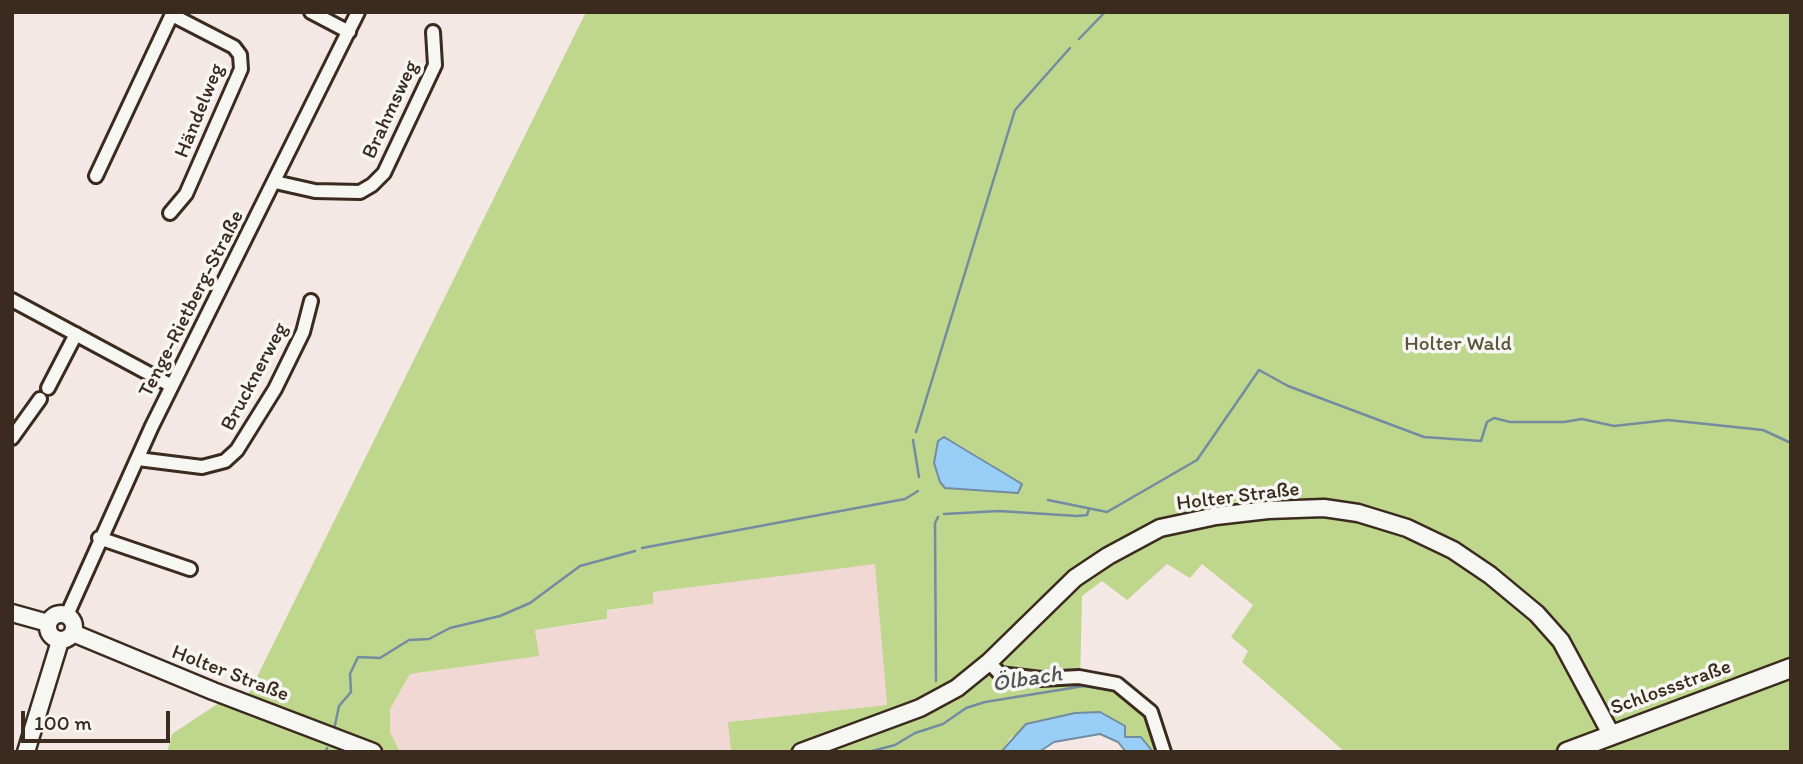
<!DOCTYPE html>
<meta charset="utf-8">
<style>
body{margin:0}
#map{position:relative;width:1803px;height:764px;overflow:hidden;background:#f4e8e4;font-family:Itim,sans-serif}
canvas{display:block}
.frame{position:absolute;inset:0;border:14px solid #3b2a1e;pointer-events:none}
.scale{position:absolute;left:21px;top:711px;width:149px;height:32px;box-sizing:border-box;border:4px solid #3b2a1e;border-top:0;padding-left:9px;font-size:21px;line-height:24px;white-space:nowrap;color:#3b2a1e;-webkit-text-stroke:5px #f6f6f2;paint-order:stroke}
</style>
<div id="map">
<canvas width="1803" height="764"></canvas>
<div class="frame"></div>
<div class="scale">100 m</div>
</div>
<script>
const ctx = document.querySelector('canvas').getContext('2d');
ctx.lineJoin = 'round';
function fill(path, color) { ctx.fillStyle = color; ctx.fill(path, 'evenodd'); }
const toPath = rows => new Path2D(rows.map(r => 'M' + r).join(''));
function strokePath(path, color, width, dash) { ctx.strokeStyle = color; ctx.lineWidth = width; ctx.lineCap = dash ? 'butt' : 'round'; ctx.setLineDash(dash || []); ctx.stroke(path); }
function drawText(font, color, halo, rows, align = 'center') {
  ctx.font = font + ' Itim,sans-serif'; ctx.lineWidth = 7; ctx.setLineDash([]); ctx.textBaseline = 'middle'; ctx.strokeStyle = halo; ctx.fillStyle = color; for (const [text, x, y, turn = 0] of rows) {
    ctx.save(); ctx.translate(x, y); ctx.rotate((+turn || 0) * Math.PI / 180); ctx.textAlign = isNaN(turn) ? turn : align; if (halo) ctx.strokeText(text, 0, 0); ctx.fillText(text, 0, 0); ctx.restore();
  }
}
const built = toPath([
 [876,563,887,705,729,722,731,752,400,752,390,732,390,709,410,674,538,656,535,630,607,620,606,611,653,604,653,592]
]);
const green = toPath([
 [586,12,1791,12,1791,752,1345,752,1242,662,1248,651,1231,637,1253,605,1202,564,1190,578,1167,564,1127,600,1102,581,1082,596,1080,682,1116,688,1141,707,1152,728,1156,752,1153,752,1141,737,1128,739,1123,735,1125,725,1011,737,1001,752,731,752,728,722,887,705,875,564,653,592,653,604,607,610,607,619,535,630,539,656,410,674,390,709,390,732,400,752,167,752,172,734,234,693,247,697],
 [944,437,958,444,1022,484,940,482,934,463]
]);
const water = toPath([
 [944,437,1022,484,1018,493,945,488,940,482,934,463,938,441,944,437],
 [1100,712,1125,726,1125,737,1141,737,1153,752,1126,752,1118,742,1100,734,1054,742,1039,752,1001,752,1026,724,1075,713,1100,712]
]);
const stream = toPath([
 [1079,39,1105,12],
 [916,432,1015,110,1070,48],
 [913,440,919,477],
 [1048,500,1107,512,1197,460,1259,370,1288,386,1424,437,1481,441,1487,422,1494,418,1510,422,1564,422,1582,419,1614,426,1668,420,1763,430,1791,443],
 [944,514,999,511,1077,516,1087,515,1089,509],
 [642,548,905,499,918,491],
 [936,681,935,523,938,517],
 [886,712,922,698],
 [334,730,339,706,351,692,350,674,358,657,380,658,409,640,429,639,450,628,500,616,530,603,580,566,635,551],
 [326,752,327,748],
 [868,752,895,745,915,733,943,724,966,708,985,702,1084,686,1117,691]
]);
const minor = toPath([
 [311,12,349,32],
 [96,176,173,12],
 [275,182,315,191,360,192,372,185,384,173,435,65,433,32],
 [170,213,186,194,241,69,240,55,234,47,172,15],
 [12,300,172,386],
 [48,388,76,334],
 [12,438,40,399],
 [138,459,202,467,225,461,237,450,275,389,303,332,311,301],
 [99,538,190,569],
 [67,615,152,426,358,12],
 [989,662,1000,674,1041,679,1079,677,1117,684,1151,712,1164,752]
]);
const tertiary = toPath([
 [12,613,48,623],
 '48 627a13 13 0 1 1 26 0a13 13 0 1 1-26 0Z',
 [73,633,213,691,373,752],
 [26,752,60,641],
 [801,752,920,708,957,688,989,662,1075,578,1108,556,1160,528,1216,516,1268,510,1324,508,1358,513,1407,528,1453,550,1490,575,1537,614,1561,641,1611,734]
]);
const secondary = toPath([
 [1567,752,1791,668]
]);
const streetNames = [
 ["Brahmsweg",391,110,-65],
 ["Händelweg",200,111,-68],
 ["Tenge-Rietberg-Straße",192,304,-63],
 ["Brucknerweg",255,377,-62],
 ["Holter Straße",1238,497,-7],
 ["Holter Straße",230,674,21],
 ["Schlossstraße",1671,688,-20]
];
const parkNames = [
 ["Holter Wald",1458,345]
];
const waterNames = [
 ["Ölbach",1027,680,-9]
];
fill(built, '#f2d8d4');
fill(green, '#bfd68d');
fill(water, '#99cef7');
strokePath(water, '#738ca0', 2);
strokePath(stream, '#738ca0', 2.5);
strokePath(minor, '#3b2a1e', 18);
strokePath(tertiary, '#3b2a1e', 21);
strokePath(secondary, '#3b2a1e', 23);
strokePath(minor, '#f6f6f2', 12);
strokePath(tertiary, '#f6f6f2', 16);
strokePath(secondary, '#f6f6f2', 18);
drawText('21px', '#3b2a1e', '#f6f6f2', streetNames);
drawText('21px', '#5c553a', '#f6f6f2', parkNames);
drawText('italic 23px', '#525354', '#f6f6f2', waterNames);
</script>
